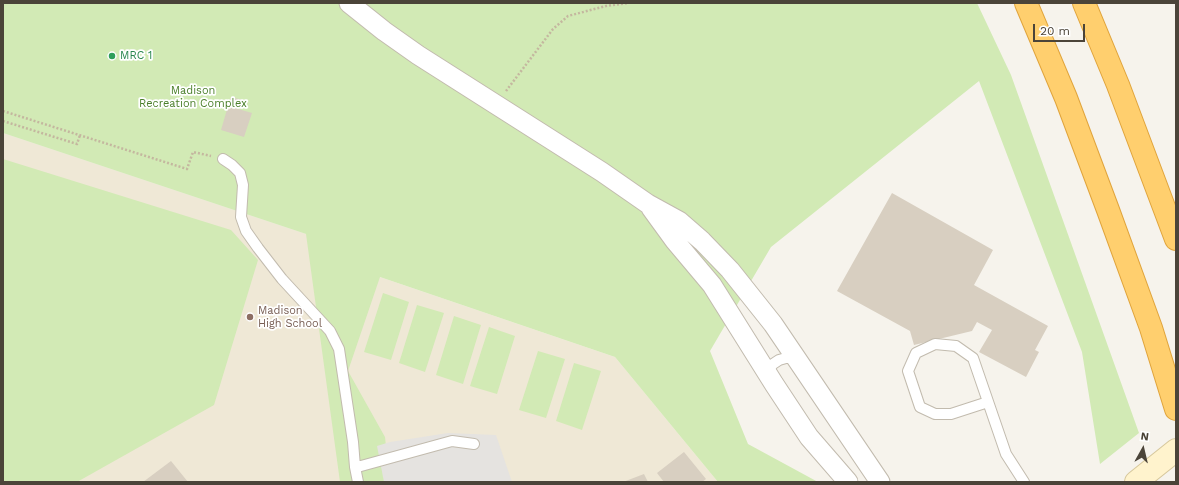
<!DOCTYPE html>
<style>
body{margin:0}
#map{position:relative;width:1179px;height:485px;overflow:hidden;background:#f6f3ec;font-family:"Work Sans",sans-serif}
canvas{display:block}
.frame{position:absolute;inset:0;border:4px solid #4b4439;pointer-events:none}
.north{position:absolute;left:1123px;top:429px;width:40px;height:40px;-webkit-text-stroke:3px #fff;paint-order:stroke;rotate:8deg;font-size:11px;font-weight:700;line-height:16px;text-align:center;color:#4b4439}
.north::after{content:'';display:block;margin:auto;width:14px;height:18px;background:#4b4439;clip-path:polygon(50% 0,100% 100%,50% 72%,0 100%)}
.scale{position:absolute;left:1033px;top:24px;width:52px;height:18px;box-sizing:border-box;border:2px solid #4b4439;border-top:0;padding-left:5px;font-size:12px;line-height:14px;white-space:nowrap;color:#4b4439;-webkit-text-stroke:3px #fff;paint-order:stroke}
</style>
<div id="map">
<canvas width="1179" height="485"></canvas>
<div class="frame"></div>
<div class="north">N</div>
<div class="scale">20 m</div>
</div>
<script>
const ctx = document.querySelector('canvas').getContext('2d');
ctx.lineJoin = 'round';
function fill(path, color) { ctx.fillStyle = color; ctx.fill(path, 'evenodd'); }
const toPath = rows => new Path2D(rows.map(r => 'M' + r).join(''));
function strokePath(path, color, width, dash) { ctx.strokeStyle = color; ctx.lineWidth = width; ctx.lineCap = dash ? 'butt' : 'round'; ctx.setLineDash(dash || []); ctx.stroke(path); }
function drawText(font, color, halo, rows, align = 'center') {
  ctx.font = font + ' "Work Sans",sans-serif'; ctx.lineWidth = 3.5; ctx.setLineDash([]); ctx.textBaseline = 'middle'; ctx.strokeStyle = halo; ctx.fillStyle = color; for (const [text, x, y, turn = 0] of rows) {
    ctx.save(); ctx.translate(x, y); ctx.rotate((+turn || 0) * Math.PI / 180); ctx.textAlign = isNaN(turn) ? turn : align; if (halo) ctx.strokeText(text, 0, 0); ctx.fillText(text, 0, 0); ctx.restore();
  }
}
const education = toPath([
 [3,133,306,234,380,277,615,357,718,482,3,482]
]);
const green = toPath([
 [3,3,977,3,1011,75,1139,433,1100,464,1082,352,979,81,771,247,710,351,748,444,818,482,718,482,615,357,380,277,348,371,385,437,390,482,340,482,306,234,3,133],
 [3,159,231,230,258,260,214,405,77,482,3,482],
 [383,293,409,302,391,360,364,352],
 [417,305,444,313,425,372,399,363],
 [454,316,481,325,463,384,436,375],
 [489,327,515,336,497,394,470,386],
 [538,351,565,359,546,418,519,410],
 [574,363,601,371,582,430,556,421]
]);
const parking = toPath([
 [448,433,496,435,512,482,384,482,377,446,390,442]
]);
const building = toPath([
 [231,97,243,100,241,108,229,104],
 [228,106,252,113,244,137,221,130],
 [892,193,993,250,974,285,1048,326,1035,350,1039,352,1026,377,979,352,992,330,977,322,972,331,914,345,910,331,837,291],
 [684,452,706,479,702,482,664,482,657,473],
 [171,461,188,482,143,482],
 [644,474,648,482,623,482]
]);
const path = toPath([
 [506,91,553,29,568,16,606,6,628,3],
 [3,111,187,169,193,152,211,156],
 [3,121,77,144,80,135]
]);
const lane = toPath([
 [223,159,232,165,240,173,243,185,241,217,246,231,258,248,282,279,330,331,339,349,353,442,355,467],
 [767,372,773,364,779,360,786,358,796,358],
 [988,402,951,414,935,414,920,407,908,371,916,353,935,344,956,346,973,358,1006,454,1024,482],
 [358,482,355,467,361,466,452,441,474,444]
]);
const street = toPath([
 [349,3,384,31,418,55,602,172,648,204,679,221,702,241,730,270,773,324,880,482],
 [651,208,675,241,712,285,774,384,809,437,848,482]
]);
const secondary = toPath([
 [1136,482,1176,450]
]);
const highway = toPath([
 [1026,3,1066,98,1108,210,1151,328,1176,409],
 [1084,3,1118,85,1176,239]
]);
const markers = [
 [112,56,4,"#2e9e5b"],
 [250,317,4,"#8d6e63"]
];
const leisureNames = [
 ["MRC 1",120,56]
];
const parkNames = [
 ["Madison",193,91],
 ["Recreation Complex",193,104]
];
const educationNames = [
 ["Madison",258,311],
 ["High School",258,324]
];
fill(education, '#efe8d6');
fill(green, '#d2eab5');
fill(parking, '#e5e3e0');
fill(building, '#d8cfc1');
strokePath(lane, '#c2bbae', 12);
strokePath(street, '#c2bbae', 21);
strokePath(secondary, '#d6c79b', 24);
strokePath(highway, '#e0a43c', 24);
strokePath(path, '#c4b79f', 2.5, [2, 2]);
strokePath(lane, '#fff', 10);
strokePath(street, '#fff', 19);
strokePath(secondary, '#fff3cd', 22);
strokePath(highway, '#ffcf6e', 22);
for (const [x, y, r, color] of markers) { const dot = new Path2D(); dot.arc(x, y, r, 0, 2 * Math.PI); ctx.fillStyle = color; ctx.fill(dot); strokePath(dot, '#fff', 1.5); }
drawText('11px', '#27864d', '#fff', leisureNames, 'left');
drawText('11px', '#4a7f2a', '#fff', parkNames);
drawText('11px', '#785e54', '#fff', educationNames, 'left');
</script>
